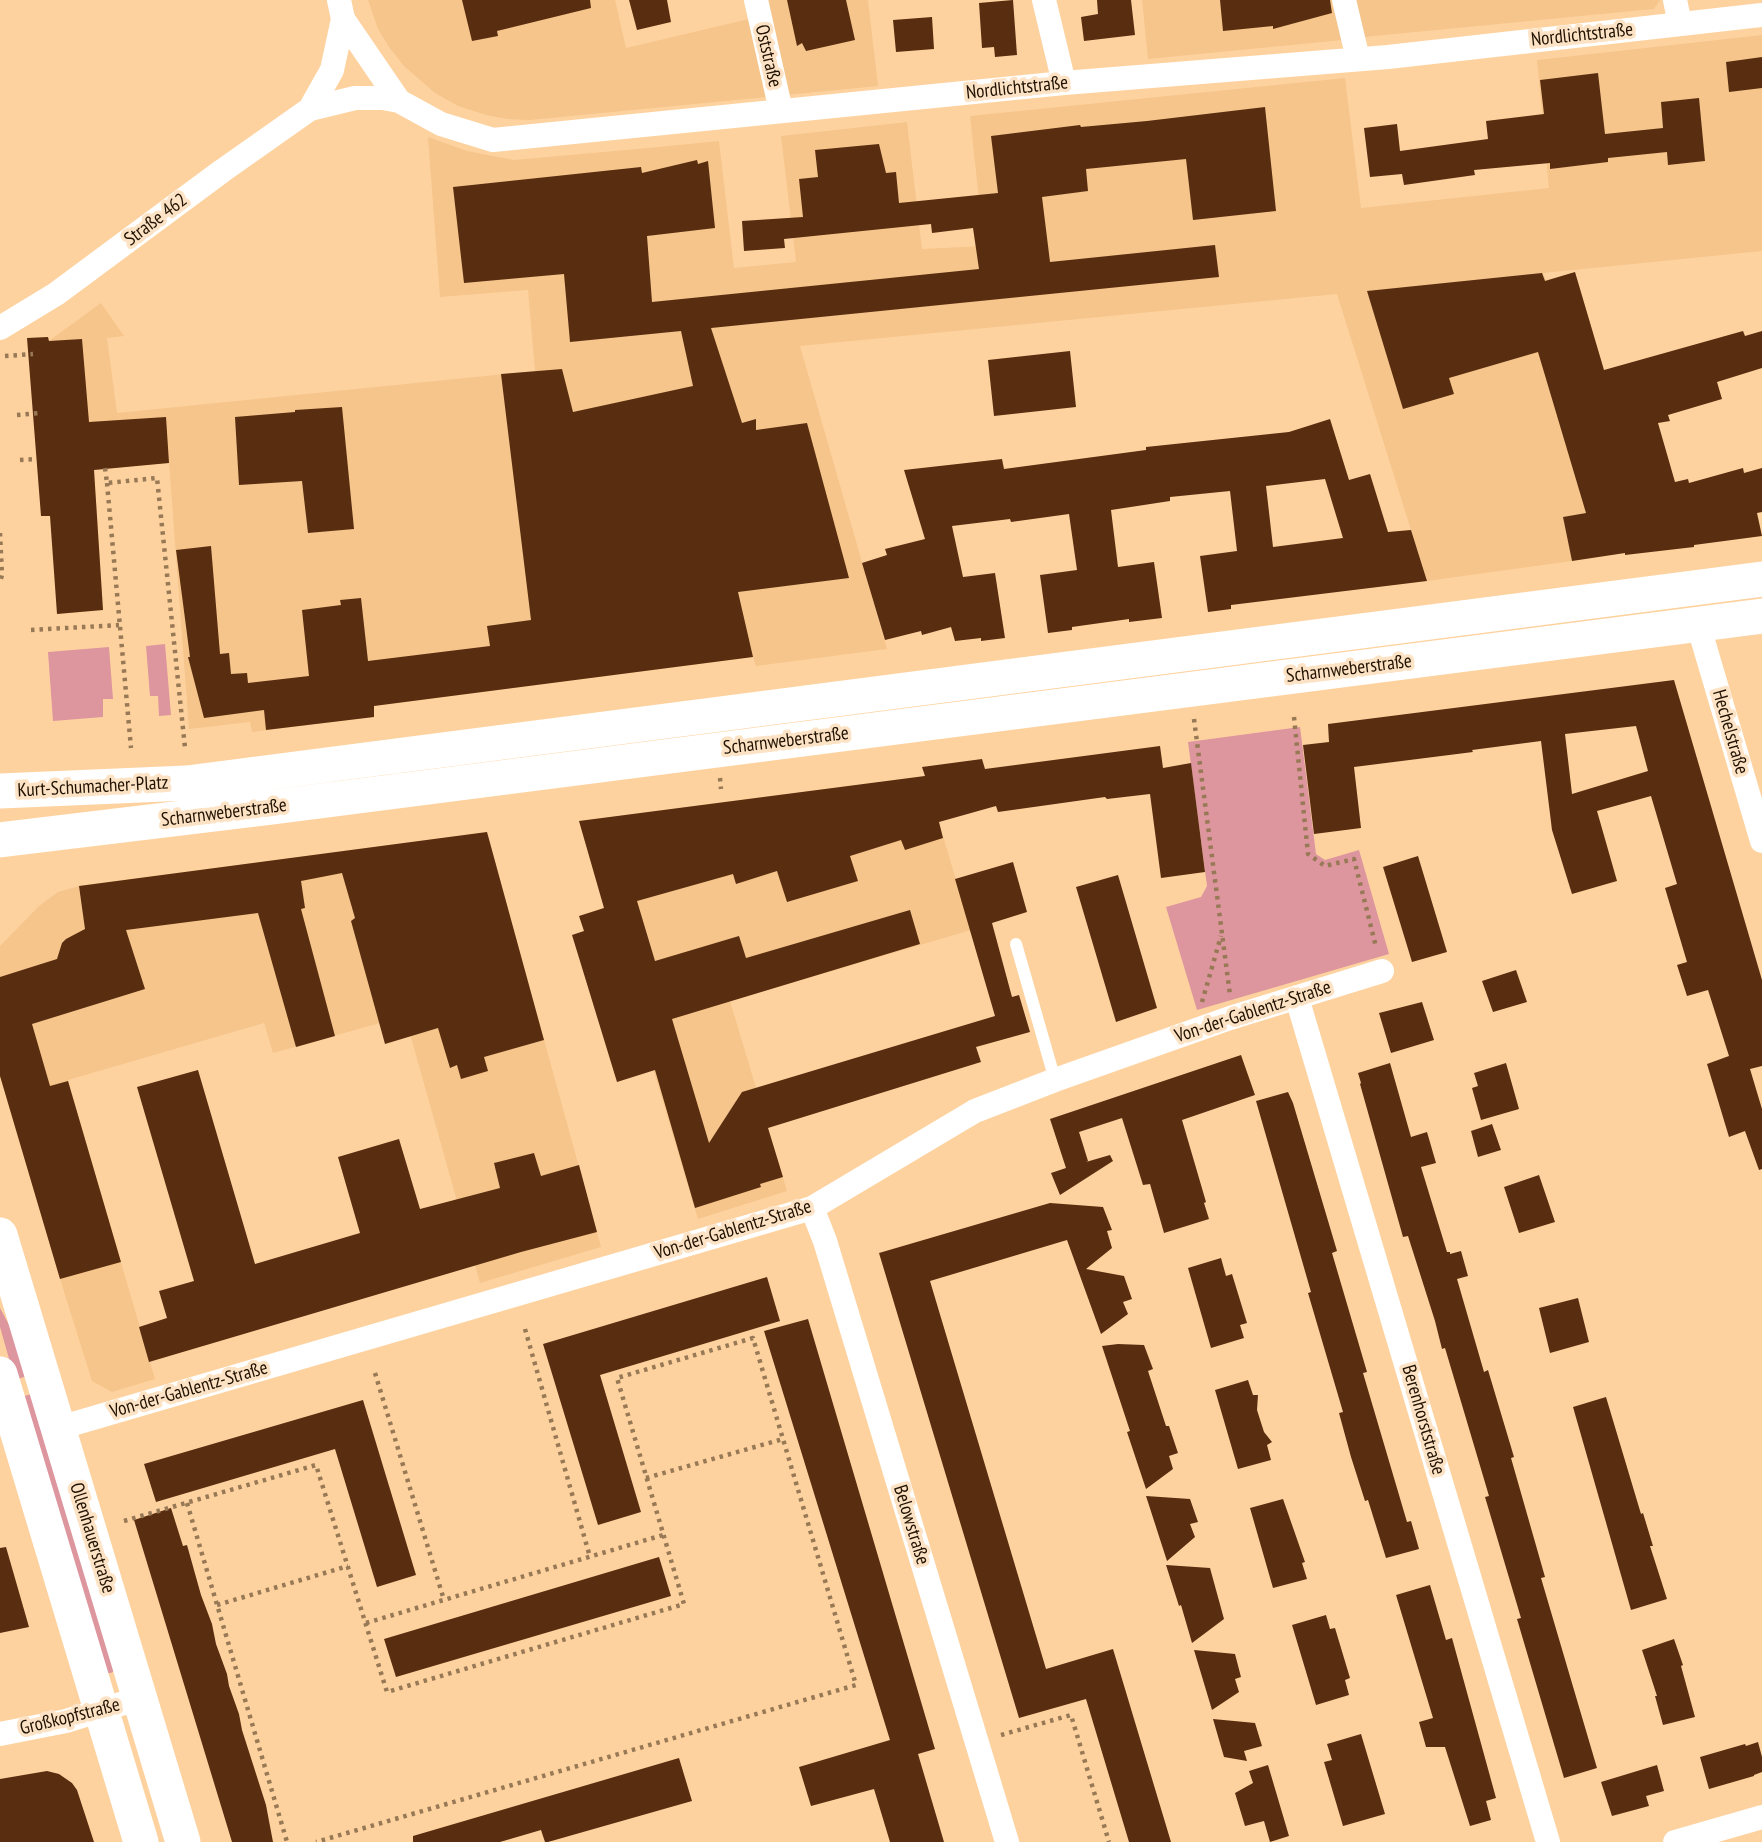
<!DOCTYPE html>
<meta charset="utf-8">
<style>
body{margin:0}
canvas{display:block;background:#fed29f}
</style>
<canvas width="1762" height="1842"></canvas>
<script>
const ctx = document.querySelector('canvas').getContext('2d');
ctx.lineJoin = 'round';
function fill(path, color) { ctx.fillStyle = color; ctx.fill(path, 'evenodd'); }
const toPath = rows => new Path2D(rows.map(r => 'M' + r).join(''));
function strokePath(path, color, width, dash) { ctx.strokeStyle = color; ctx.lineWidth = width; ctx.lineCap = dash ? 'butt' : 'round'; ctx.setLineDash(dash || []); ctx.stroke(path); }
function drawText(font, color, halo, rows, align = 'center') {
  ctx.font = font + ' "PT Sans Narrow",sans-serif'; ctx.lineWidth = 7; ctx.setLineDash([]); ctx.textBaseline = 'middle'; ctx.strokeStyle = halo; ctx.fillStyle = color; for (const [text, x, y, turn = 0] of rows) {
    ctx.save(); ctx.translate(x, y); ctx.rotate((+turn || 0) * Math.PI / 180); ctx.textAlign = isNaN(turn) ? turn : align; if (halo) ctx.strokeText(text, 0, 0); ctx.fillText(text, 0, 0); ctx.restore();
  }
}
const built = toPath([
 [368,0,615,0,626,48,749,19,767,97,530,120,507,119,486,115,458,106,435,93,404,66,389,47,378,29],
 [765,0,868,0,878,86,786,95],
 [1142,0,1334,0,1343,40,1148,59],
 [1356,0,1660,0,1654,9,1364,37],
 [1762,35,1762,251,1543,273,1546,280,1575,272,1603,367,1573,377,1612,508,1563,517,1572,561,1427,581,1337,294,800,346,887,649,756,666,753,657,374,706,374,717,252,732,250,722,189,729,169,463,94,469,103,610,57,614,46,343,101,303,124,336,107,338,117,413,535,371,528,290,440,297,428,137,467,151,514,160,648,148,719,141,734,268,796,262,781,136,907,122,922,249,984,246,970,116,1345,78,1361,208,1549,188,1537,60],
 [925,776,971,930,730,1001,787,1191,698,1219,579,821],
 [487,832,601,1247,480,1283,405,1016,273,1053,264,1023,68,1080,155,1379,112,1392,92,1381,60,1279,0,1076,0,946,39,906,58,892,79,886]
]);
const green = toPath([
 [165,644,171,715,159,716,158,696,150,696,146,646],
 [109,647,113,699,103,699,103,717,53,721,48,652],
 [1300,727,1316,854,1325,860,1359,850,1389,954,1197,1010,1166,907,1201,897,1207,886,1188,742],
 [0,1308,21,1347,30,1375,15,1380,0,1327],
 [35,1393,114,1671,111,1673,108,1673,104,1667,21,1397]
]);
const building = toPath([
 [462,0,590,0,591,8,497,31,498,36,472,41],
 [629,0,667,0,671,22,637,30],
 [787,0,846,0,855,40,806,51,802,43,797,46],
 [1013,0,1017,55,995,57,994,47,982,48,979,3],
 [1097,0,1131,0,1135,35,1084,41,1081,17,1098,14],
 [1220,0,1330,0,1332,13,1273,29,1273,26,1223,31],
 [932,17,934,49,896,52,893,20],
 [1762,57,1762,88,1729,92,1726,62],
 [1598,73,1605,134,1663,128,1661,102,1699,98,1705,161,1668,165,1667,152,1608,158,1608,162,1550,169,1550,163,1474,170,1475,175,1404,185,1402,174,1370,177,1364,128,1397,124,1400,151,1488,139,1486,121,1544,114,1540,80],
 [1265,107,1276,211,1193,220,1186,159,1086,169,1088,191,1042,197,1050,262,1215,245,1219,277,711,328,742,423,756,419,756,430,807,423,849,578,738,592,753,657,374,706,374,717,266,730,264,710,204,718,188,657,190,657,176,550,211,546,220,654,229,653,231,674,247,673,248,683,309,676,302,610,341,605,340,600,361,598,368,661,490,646,487,626,531,620,501,374,562,369,573,412,693,386,681,331,570,342,564,274,464,283,453,187,641,167,642,173,697,160,698,164,708,161,715,228,647,236,652,302,979,269,973,228,932,233,931,224,784,239,785,248,744,251,742,221,803,217,799,179,818,177,815,150,879,144,886,173,896,172,899,203,998,193,991,136,1080,125,1081,127,1147,121],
 [1575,272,1604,370,1743,331,1745,336,1762,331,1762,368,1717,382,1722,399,1668,415,1670,421,1658,423,1675,482,1688,479,1689,483,1743,468,1744,473,1762,468,1762,512,1757,513,1762,536,1694,545,1694,547,1625,555,1625,553,1572,561,1563,517,1586,513,1538,352,1449,378,1454,394,1403,409,1367,291,1542,273,1545,281],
 [48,337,49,341,82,339,89,422,166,417,169,463,94,470,103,610,57,614,50,516,41,516,27,338],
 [1070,351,1076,407,994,416,988,360],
 [342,407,354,529,308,533,302,481,239,485,235,417,295,412,295,410],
 [1330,419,1349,480,1370,474,1388,532,1411,530,1427,581,1231,605,1231,609,1208,612,1200,556,1237,551,1230,491,1170,497,1170,501,1111,510,1118,567,1154,562,1162,618,1129,622,1129,619,1072,627,1072,630,1048,633,1040,575,1077,570,1069,514,1011,522,1010,519,952,526,963,577,995,573,1005,638,981,641,981,638,955,641,951,627,922,635,921,631,885,640,862,563,887,555,885,549,925,539,904,470,1002,459,1004,469,1146,450,1146,447,1289,432],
 [1325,479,1343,538,1273,547,1266,486],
 [1674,680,1762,980,1762,1066,1750,1069,1762,1109,1762,1169,1759,1170,1745,1131,1729,1137,1707,1064,1729,1056,1708,990,1687,996,1677,965,1687,962,1665,888,1677,884,1651,796,1597,811,1617,881,1572,894,1552,830,1541,741,1472,750,1473,752,1354,767,1361,828,1314,834,1303,745,1329,742,1328,724],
 [1636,726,1648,771,1572,794,1565,734],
 [1160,746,1163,768,1191,763,1205,872,1161,878,1150,794,1107,799,1105,797,998,812,996,806,939,822,943,838,905,850,901,840,850,856,858,881,787,902,777,871,736,884,733,874,637,901,655,961,739,936,746,958,910,910,920,944,672,1019,709,1143,742,1092,995,1016,955,879,1013,862,1027,912,992,923,1012,997,1019,995,1030,1032,976,1047,981,1062,768,1128,783,1177,760,1184,761,1187,695,1208,655,1070,617,1082,572,935,584,931,579,916,604,908,579,821,925,776,922,767,982,759,985,769],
 [487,832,544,1040,484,1057,488,1071,461,1079,457,1065,450,1068,438,1028,385,1044,351,921,355,918,342,873,301,881,305,908,301,909,335,1036,296,1047,258,913,126,930,145,989,32,1024,50,1086,68,1081,121,1262,60,1279,0,1076,0,977,57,959,62,943,66,939,85,929,79,886],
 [1418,856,1447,952,1412,962,1383,867],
 [1118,875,1157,1008,1116,1022,1076,887],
 [1516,970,1527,1002,1493,1012,1482,981],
 [1422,1002,1434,1040,1391,1053,1379,1013],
 [1241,1055,1255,1095,1182,1120,1206,1202,1204,1203,1209,1219,1164,1233,1150,1184,1143,1185,1122,1118,1079,1132,1088,1161,1086,1162,1110,1155,1113,1161,1060,1195,1051,1173,1066,1168,1050,1119],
 [1390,1063,1411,1137,1427,1132,1436,1163,1421,1167,1447,1252,1450,1252,1450,1254,1461,1251,1468,1276,1457,1279,1484,1372,1488,1370,1514,1457,1511,1458,1545,1577,1541,1578,1597,1768,1564,1778,1517,1619,1521,1618,1485,1497,1489,1496,1462,1405,1445,1348,1442,1349,1435,1321,1408,1236,1403,1237,1360,1084,1361,1083,1358,1073],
 [1506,1063,1519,1109,1481,1120,1472,1088,1478,1086,1474,1073],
 [198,1070,255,1264,360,1233,338,1157,399,1139,420,1209,500,1188,494,1163,534,1153,541,1176,579,1165,597,1232,521,1252,149,1362,139,1327,167,1318,159,1291,194,1281,137,1087],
 [1288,1092,1293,1103,1337,1251,1332,1253,1367,1372,1363,1373,1407,1522,1411,1521,1419,1549,1386,1558,1368,1500,1365,1501,1351,1457,1339,1413,1343,1412,1308,1293,1311,1292,1256,1101],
 [1492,1124,1501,1150,1478,1157,1471,1131],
 [1539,1175,1555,1222,1519,1233,1504,1187],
 [1050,1203,1103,1207,1112,1230,1107,1231,1112,1248,1086,1269,1124,1276,1132,1299,1123,1302,1128,1314,1101,1334,1067,1240,930,1281,1046,1669,1113,1649,1171,1842,1129,1842,1086,1699,1019,1718,879,1253],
 [1221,1258,1226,1276,1232,1274,1247,1323,1240,1325,1244,1338,1211,1348,1188,1268],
 [767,1277,780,1321,600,1375,641,1512,598,1525,543,1344],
 [1578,1298,1589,1342,1550,1353,1539,1308],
 [808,1319,935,1749,918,1754,944,1842,890,1842,874,1789,811,1806,799,1767,890,1740,764,1331],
 [1118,1344,1144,1345,1153,1369,1148,1371,1166,1426,1169,1426,1178,1453,1169,1456,1173,1469,1146,1489,1127,1432,1130,1431,1102,1346],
 [1248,1380,1253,1395,1258,1395,1257,1410,1264,1432,1272,1442,1267,1445,1271,1460,1238,1469,1215,1390],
 [1606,1397,1641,1514,1643,1513,1653,1546,1650,1546,1667,1599,1631,1610,1573,1407],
 [363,1400,416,1575,377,1587,335,1449,156,1502,144,1464],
 [1146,1496,1190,1499,1198,1522,1190,1524,1195,1537,1167,1561],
 [1283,1499,1305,1562,1302,1563,1307,1579,1273,1588,1250,1508],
 [171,1508,183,1546,187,1545,201,1595,212,1624,216,1644,227,1674,229,1686,239,1714,242,1730,266,1805,273,1842,232,1842,134,1520],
 [6,1547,29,1627,0,1633,0,1548],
 [659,1557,671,1596,396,1677,384,1639],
 [1166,1565,1210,1568,1224,1619,1192,1643,1181,1605,1179,1606],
 [1430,1585,1446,1640,1452,1638,1496,1798,1486,1801,1491,1820,1470,1826,1445,1747,1426,1747,1419,1722,1433,1718,1396,1595],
 [1326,1615,1330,1629,1335,1628,1350,1678,1345,1680,1349,1695,1316,1705,1292,1625],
 [1674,1639,1683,1665,1681,1666,1695,1717,1663,1725,1655,1696,1657,1696,1642,1650],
 [1194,1650,1235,1654,1241,1677,1235,1679,1239,1692,1212,1710],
 [1213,1719,1255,1723,1262,1746,1244,1751,1247,1761,1224,1757],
 [1361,1734,1385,1814,1343,1826,1324,1762,1332,1760,1327,1744],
 [1758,1742,1762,1757,1762,1772,1754,1775,1754,1776,1709,1789,1700,1757,1745,1744,1746,1746],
 [679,1758,692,1801,548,1842,545,1842,541,1830,500,1842,413,1842,413,1836],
 [1268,1765,1289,1836,1270,1842,1264,1821,1245,1826,1235,1793,1253,1783,1249,1771],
 [1657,1765,1664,1791,1646,1796,1649,1806,1612,1816,1601,1782],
 [47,1771,59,1774,72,1783,77,1790,94,1842,0,1842,0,1779]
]);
const path = toPath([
 [5,356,33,354],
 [17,415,39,413],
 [20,460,37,459],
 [105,468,107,483,157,478,185,748],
 [107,483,131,748],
 [0,533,2,575,0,582],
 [31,630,119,625],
 [1294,717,1308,854,1325,866,1354,859,1376,947],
 [1194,719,1230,995],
 [720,778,721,789],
 [1202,1002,1221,936],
 [525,1329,590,1557],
 [375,1373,444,1600],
 [646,1478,783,1439],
 [187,1503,287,1842],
 [124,1521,316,1465,387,1692,684,1604,617,1378,753,1338,856,1685,316,1842],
 [217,1605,348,1566],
 [366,1623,663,1535],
 [1001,1735,1071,1715,1109,1842]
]);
const service = toPath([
 [1016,944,1055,1080]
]);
const minor = toPath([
 [339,0,343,19,399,101,441,124,493,140,1064,83,1388,57,1762,15],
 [756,0,781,111],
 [1044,0,1064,83],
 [1344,0,1358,59],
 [1675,0,1680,24],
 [310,109,355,98,383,98,399,101],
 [0,328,56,294,222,171,310,109,332,70,343,19],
 [1698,624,1762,841],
 [1297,998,1548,1842],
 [812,1208,825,1241,1007,1842],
 [59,1428,812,1208,975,1111,1055,1080,1230,1018,1382,971],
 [0,1734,66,1721,140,1698],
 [1675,1842,1762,1817]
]);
const secondary = toPath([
 [0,791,187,783,1762,579],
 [0,840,273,807,1762,616],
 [0,1235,183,1842],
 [0,1374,141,1842]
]);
const streetNames = [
 ["Nordlichtstraße",1582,35,-6],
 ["Oststraße",768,56,77],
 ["Nordlichtstraße",1017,88,-6],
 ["Straße 462",156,220,-37],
 ["Scharnweberstraße",1349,669,-7],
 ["Hechelstraße",1730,732,74],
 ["Scharnweberstraße",786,741,-7],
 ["Kurt-Schumacher-Platz",93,787,-3],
 ["Scharnweberstraße",224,813,-7],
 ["Von-der-Gablentz-Straße",1253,1012,-18],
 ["Von-der-Gablentz-Straße",733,1230,-17],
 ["Von-der-Gablentz-Straße",189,1390,-16],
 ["Berenhorststraße",1423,1420,74],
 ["Belowstraße",911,1525,73],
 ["Ollenhauerstraße",92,1538,73],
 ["Großkopfstraße",70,1717,-14]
];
fill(built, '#f5c58b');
fill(green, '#dd959e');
fill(building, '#592d10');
strokePath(path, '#987956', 4.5, [3.5, 5]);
strokePath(service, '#fff', 12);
strokePath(minor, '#fff', 24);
strokePath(secondary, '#fff', 35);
drawText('19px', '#201100', '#fde3c5', streetNames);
</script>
